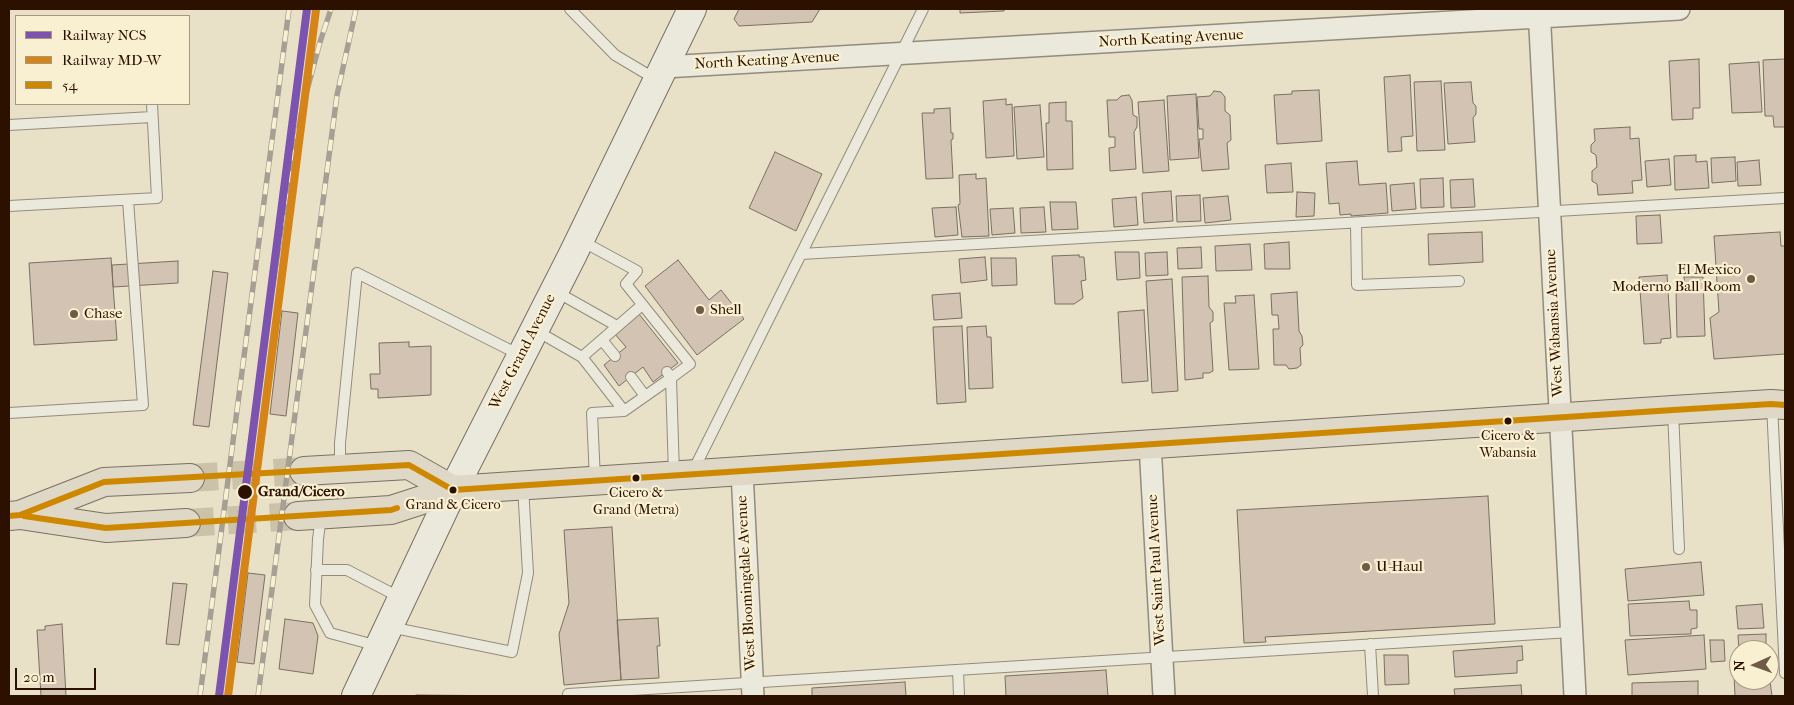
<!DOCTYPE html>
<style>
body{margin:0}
#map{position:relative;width:1794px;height:705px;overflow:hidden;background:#e8e1c8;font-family:"IM FELL French Canon",serif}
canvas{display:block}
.frame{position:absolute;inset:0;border:10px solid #2c1100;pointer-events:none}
.legend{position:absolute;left:15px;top:15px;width:175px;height:90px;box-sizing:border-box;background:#f9f0d2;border:1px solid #a7977e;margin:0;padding:6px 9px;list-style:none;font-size:15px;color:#2c1100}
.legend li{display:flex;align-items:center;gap:10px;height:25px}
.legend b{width:25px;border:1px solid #a7977e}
.north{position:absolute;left:1729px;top:640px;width:50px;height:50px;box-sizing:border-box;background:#f9f0d2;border:1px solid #a7977e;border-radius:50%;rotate:268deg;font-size:14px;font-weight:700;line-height:20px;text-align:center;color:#2c1100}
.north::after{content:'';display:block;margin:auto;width:18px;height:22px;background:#6e5a46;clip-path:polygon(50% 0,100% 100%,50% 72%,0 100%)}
.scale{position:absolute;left:15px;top:668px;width:81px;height:22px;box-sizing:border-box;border:2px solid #2c1100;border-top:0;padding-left:6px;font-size:15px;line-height:18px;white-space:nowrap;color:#2c1100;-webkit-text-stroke:4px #f9f0d2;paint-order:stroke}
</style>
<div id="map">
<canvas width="1794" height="705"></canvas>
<div class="frame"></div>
<ul class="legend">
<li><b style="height:6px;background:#7c53af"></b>Railway NCS</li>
<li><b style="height:6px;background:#d58517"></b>Railway MD-W</li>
<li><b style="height:6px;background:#ce8800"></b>54</li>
</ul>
<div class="north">N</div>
<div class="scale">20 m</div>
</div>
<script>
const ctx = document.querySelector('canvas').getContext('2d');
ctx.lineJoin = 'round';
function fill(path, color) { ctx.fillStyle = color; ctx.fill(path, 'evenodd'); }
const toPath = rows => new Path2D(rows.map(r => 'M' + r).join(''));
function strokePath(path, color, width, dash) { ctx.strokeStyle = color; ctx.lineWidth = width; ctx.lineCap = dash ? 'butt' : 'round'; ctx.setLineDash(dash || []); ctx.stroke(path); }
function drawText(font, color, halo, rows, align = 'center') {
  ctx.font = font + ' "IM FELL French Canon",serif'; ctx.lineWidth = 4.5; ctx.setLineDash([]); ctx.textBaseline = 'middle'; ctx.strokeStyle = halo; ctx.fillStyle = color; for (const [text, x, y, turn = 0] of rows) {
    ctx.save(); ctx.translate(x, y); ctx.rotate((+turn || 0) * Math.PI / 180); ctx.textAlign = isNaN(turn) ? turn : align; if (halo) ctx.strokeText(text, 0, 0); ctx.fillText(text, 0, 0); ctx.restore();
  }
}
const building = toPath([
 [739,9,820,9,812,22,739,26,734,19,739,9],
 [960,9,1004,9,1004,11,960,13,960,9],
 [1699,59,1700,108,1693,108,1693,119,1672,120,1669,61,1699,59],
 [1785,59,1785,127,1774,127,1773,116,1765,116,1763,60,1785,59],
 [1759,62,1762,112,1732,113,1729,64,1759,62],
 [1410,75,1413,136,1401,137,1402,151,1388,152,1384,77,1410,75],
 [1441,81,1445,150,1417,151,1414,82,1441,81],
 [1471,82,1473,103,1476,106,1476,114,1473,118,1475,142,1448,144,1444,83,1471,82],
 [1319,90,1322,141,1277,144,1274,95,1292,94,1292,91,1319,90],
 [1214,91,1221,92,1225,97,1225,111,1230,115,1231,140,1227,143,1229,169,1202,171,1199,139,1203,139,1203,129,1199,129,1197,97,1210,96,1214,91],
 [1196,94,1199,158,1170,160,1167,96,1196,94],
 [1129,95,1132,100,1133,115,1137,117,1137,127,1134,132,1136,169,1110,171,1109,148,1115,147,1115,137,1109,137,1107,100,1117,100,1121,96,1129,95],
 [1006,99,1006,105,1012,104,1014,156,986,158,983,101,1006,99],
 [1164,100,1169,171,1143,173,1138,102,1164,100],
 [1066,102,1066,121,1072,121,1073,169,1047,170,1046,123,1049,123,1049,103,1066,102],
 [1040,105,1044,157,1017,159,1014,107,1040,105],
 [950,108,951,133,953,133,953,139,951,140,953,178,926,179,922,113,934,113,934,109,950,108],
 [1630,127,1630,139,1639,138,1642,180,1632,181,1633,193,1598,195,1597,184,1592,181,1592,171,1597,167,1596,155,1591,152,1591,145,1595,141,1594,129,1630,127],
 [775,152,822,174,796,231,749,208,775,152],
 [1696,155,1696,162,1707,161,1709,188,1675,190,1674,156,1696,155],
 [1735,157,1736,181,1712,183,1711,158,1735,157],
 [1669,159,1671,185,1647,187,1645,161,1669,159],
 [1759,160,1761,185,1738,186,1737,162,1759,160],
 [1357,161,1359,185,1386,183,1388,213,1351,216,1351,214,1340,215,1339,203,1329,204,1326,163,1357,161],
 [1291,163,1293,192,1267,193,1265,165,1291,163],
 [976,174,976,179,986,178,989,236,962,237,958,205,960,204,959,175,976,174],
 [1443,178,1444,207,1421,208,1420,179,1443,178],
 [1473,179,1475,207,1451,208,1450,180,1473,179],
 [1414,183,1416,209,1392,211,1390,185,1414,183],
 [1171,191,1173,221,1144,223,1142,193,1171,191],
 [1297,192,1315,193,1314,216,1296,217,1297,192],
 [1200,195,1201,221,1177,222,1176,196,1200,195],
 [1228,196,1231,220,1205,223,1203,198,1228,196],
 [1136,197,1138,225,1114,227,1112,199,1136,197],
 [1050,202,1076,202,1078,229,1052,230,1050,202],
 [956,207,958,235,935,237,932,208,956,207],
 [1044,207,1046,232,1021,233,1020,208,1044,207],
 [1013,208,1015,233,992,235,990,209,1013,208],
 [1660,215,1662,243,1637,244,1636,216,1660,215],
 [1482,232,1483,262,1429,265,1428,234,1482,232],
 [1780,232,1781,246,1785,246,1785,354,1714,359,1710,318,1719,312,1714,236,1780,232],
 [1289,242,1290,269,1265,269,1264,244,1289,242],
 [1250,244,1252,270,1216,271,1215,246,1250,244],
 [1201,247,1202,268,1178,269,1177,248,1201,247],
 [1115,252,1139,252,1140,278,1117,280,1115,252],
 [1167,252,1168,275,1146,276,1145,253,1167,252],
 [1079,255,1079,257,1084,257,1086,280,1081,281,1083,298,1074,304,1055,304,1052,256,1079,255],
 [985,257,987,280,961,283,959,259,985,257],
 [111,258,117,340,34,345,29,263,111,258],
 [991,258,1016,258,1017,285,992,286,991,258],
 [678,260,709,300,721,290,744,319,697,355,645,286,678,260],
 [178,261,178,283,113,287,112,265,178,261],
 [213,271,228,273,209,427,193,425,213,271],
 [1667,275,1671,338,1661,339,1661,343,1644,344,1639,277,1667,275],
 [1208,276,1209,307,1213,312,1213,321,1210,323,1213,371,1209,373,1203,373,1203,378,1185,380,1182,277,1208,276],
 [1684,277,1703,277,1705,336,1677,337,1676,289,1685,288,1684,277],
 [1172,279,1178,391,1152,393,1146,281,1172,279],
 [1297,292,1299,331,1302,336,1303,345,1300,348,1301,365,1297,368,1289,369,1286,365,1274,365,1273,329,1279,329,1278,315,1272,315,1271,294,1297,292],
 [960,293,962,318,934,320,932,295,960,293],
 [1254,295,1259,369,1229,370,1224,303,1236,303,1235,296,1254,295],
 [1144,310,1148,381,1122,383,1118,312,1144,310],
 [282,311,298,313,286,416,270,414,282,311],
 [639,314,678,363,653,382,643,367,619,386,604,365,626,347,614,333,639,314],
 [962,326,966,402,937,404,933,327,962,326],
 [986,326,987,337,991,337,993,388,969,389,967,327,986,326],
 [409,342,409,347,431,346,431,395,378,398,378,389,371,389,370,374,380,374,379,343,409,342],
 [1488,496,1495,624,1265,637,1266,642,1244,643,1237,510,1488,496],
 [612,527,621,680,564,685,559,634,569,603,564,530,612,527],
 [1701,562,1704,595,1628,601,1625,569,1701,562],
 [248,573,265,575,254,664,237,662,248,573],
 [173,583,187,584,179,645,166,644,173,583],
 [1689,601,1690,610,1697,610,1697,628,1691,629,1691,634,1630,636,1628,604,1689,601],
 [1762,604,1764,628,1738,629,1736,606,1762,604],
 [658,618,660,646,657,646,659,678,621,680,617,620,658,618],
 [285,619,313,623,318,636,313,674,279,669,285,619],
 [62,624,66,696,41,696,37,630,45,630,45,626,62,624],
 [1766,634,1766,650,1739,650,1739,652,1738,635,1766,634],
 [1704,635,1706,669,1628,675,1625,640,1704,635],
 [1710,640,1724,640,1725,661,1711,662,1710,640],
 [1522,646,1523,660,1517,661,1517,673,1455,677,1453,651,1522,646],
 [1384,655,1408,655,1409,684,1385,685,1384,655],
 [1106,670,1108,696,1006,696,1005,676,1106,670],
 [1769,673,1772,696,1735,696,1734,675,1739,675,1739,680,1769,680,1769,673],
 [1698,681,1698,696,1632,696,1632,683,1698,681],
 [905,682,906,696,812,696,812,688,905,682],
 [1521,685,1522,696,1455,696,1454,689,1521,685],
 [416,695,526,696,415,696,416,695]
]);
const primaryTunnel = toPath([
 [190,478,304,471],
 [186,523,298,516]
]);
const lane = toPath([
 [570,9,615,55,657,80],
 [9,125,152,117],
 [9,206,157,198,152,104],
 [1356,223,1357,285,1459,281],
 [580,240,637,271,626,284,690,364,671,378,674,474],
 [801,254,1785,198],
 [555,291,617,326],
 [642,305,582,357,624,411,671,378,667,372],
 [535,330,582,357],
 [602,340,615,356],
 [631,377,645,396],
 [1772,405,1785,673],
 [1673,411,1679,549],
 [9,413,143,405,128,200],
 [340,468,340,443,357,273,520,355],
 [693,471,923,9],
 [595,480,592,413,624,411],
 [321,516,318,539,315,605,330,633,378,646],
 [316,570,347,570,401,598],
 [390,627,512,652,528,573,523,486],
 [1370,644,1373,696],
 [958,670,959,696],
 [568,696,568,694,1571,632]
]);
const street = toPath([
 [1539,9,1575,696],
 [664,67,1679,9],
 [1150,444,1164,696],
 [742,471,753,696]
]);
const secondary = toPath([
 [356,696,453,490,572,256,692,9]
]);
const primary = toPath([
 [304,471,409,465,453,490],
 [22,514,104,482,190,478],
 [9,516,20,515,106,528,186,523],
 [298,516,391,510,453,490,1673,410,1771,404,1785,405]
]);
const rail = toPath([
 [272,291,286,196,303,105,320,42,331,9],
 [200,696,289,9],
 [258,696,337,95,356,9]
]);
const bus1 = toPath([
 [9,516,20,515,104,482,409,465,453,490,1673,410,1771,404,1785,405],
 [24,516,106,528,391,510,397,508]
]);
const rail1 = toPath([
 [219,696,307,9]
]);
const rail2 = toPath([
 [228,696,316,10]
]);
const markers = [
 [1751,279,5,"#6e5a46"],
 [700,310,5,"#6e5a46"],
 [74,314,5,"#6e5a46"],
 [1508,421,4.5,"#2c1100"],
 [636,478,4.5,"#2c1100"],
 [453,490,4.5,"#2c1100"],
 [245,492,8,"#2c1100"],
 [1366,567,5,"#6e5a46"]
];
const busNames = [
 ["Cicero &",1508,437],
 ["Wabansia",1508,454],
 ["Cicero &",636,494],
 ["Grand (Metra)",636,511],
 ["Grand & Cicero",453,506]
];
const streetNames = [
 ["North Keating Avenue",1171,39,-3],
 ["North Keating Avenue",767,61,-3],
 ["West Wabansia Avenue",1555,323,-93],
 ["West Grand Avenue",523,352,-63],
 ["West Saint Paul Avenue",1157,570,-93],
 ["West Bloomingdale Avenue",747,583,-93]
];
const poiNames = [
 ["El Mexico",1741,270,"right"],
 ["Moderno Ball Room",1741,287,"right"],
 ["Shell",710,310],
 ["Chase",84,314],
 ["U-Haul",1376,567]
];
const stopNames = [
 ["Grand/Cicero",258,492]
];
fill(building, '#d2c3b2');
strokePath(building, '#797062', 1);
strokePath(primaryTunnel, '#ccc2aa', 28, [28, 14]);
strokePath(lane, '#938c7c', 12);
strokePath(street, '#938c7c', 24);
strokePath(secondary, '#797062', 30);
strokePath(primary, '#797062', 30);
strokePath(lane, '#ebe8dc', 10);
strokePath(street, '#ebe8dc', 21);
strokePath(secondary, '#ebe8dc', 28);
strokePath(primary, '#dfd8c6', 28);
strokePath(rail, '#a6a094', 5.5);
strokePath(rail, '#f9f0d2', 4, [11]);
strokePath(bus1, '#ce8800', 6);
strokePath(rail1, '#7c53af', 8);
strokePath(rail2, '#d58517', 8);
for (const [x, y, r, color] of markers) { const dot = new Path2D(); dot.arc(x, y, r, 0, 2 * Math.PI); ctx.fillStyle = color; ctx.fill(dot); strokePath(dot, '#f9f0d2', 2); }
drawText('14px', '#2c1100', '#f9f0d2', busNames);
drawText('15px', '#2c1100', '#f9f0d2', streetNames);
drawText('15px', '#2c1100', '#f9f0d2', poiNames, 'left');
drawText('bold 15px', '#2c1100', '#f9f0d2', stopNames, 'left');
</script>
